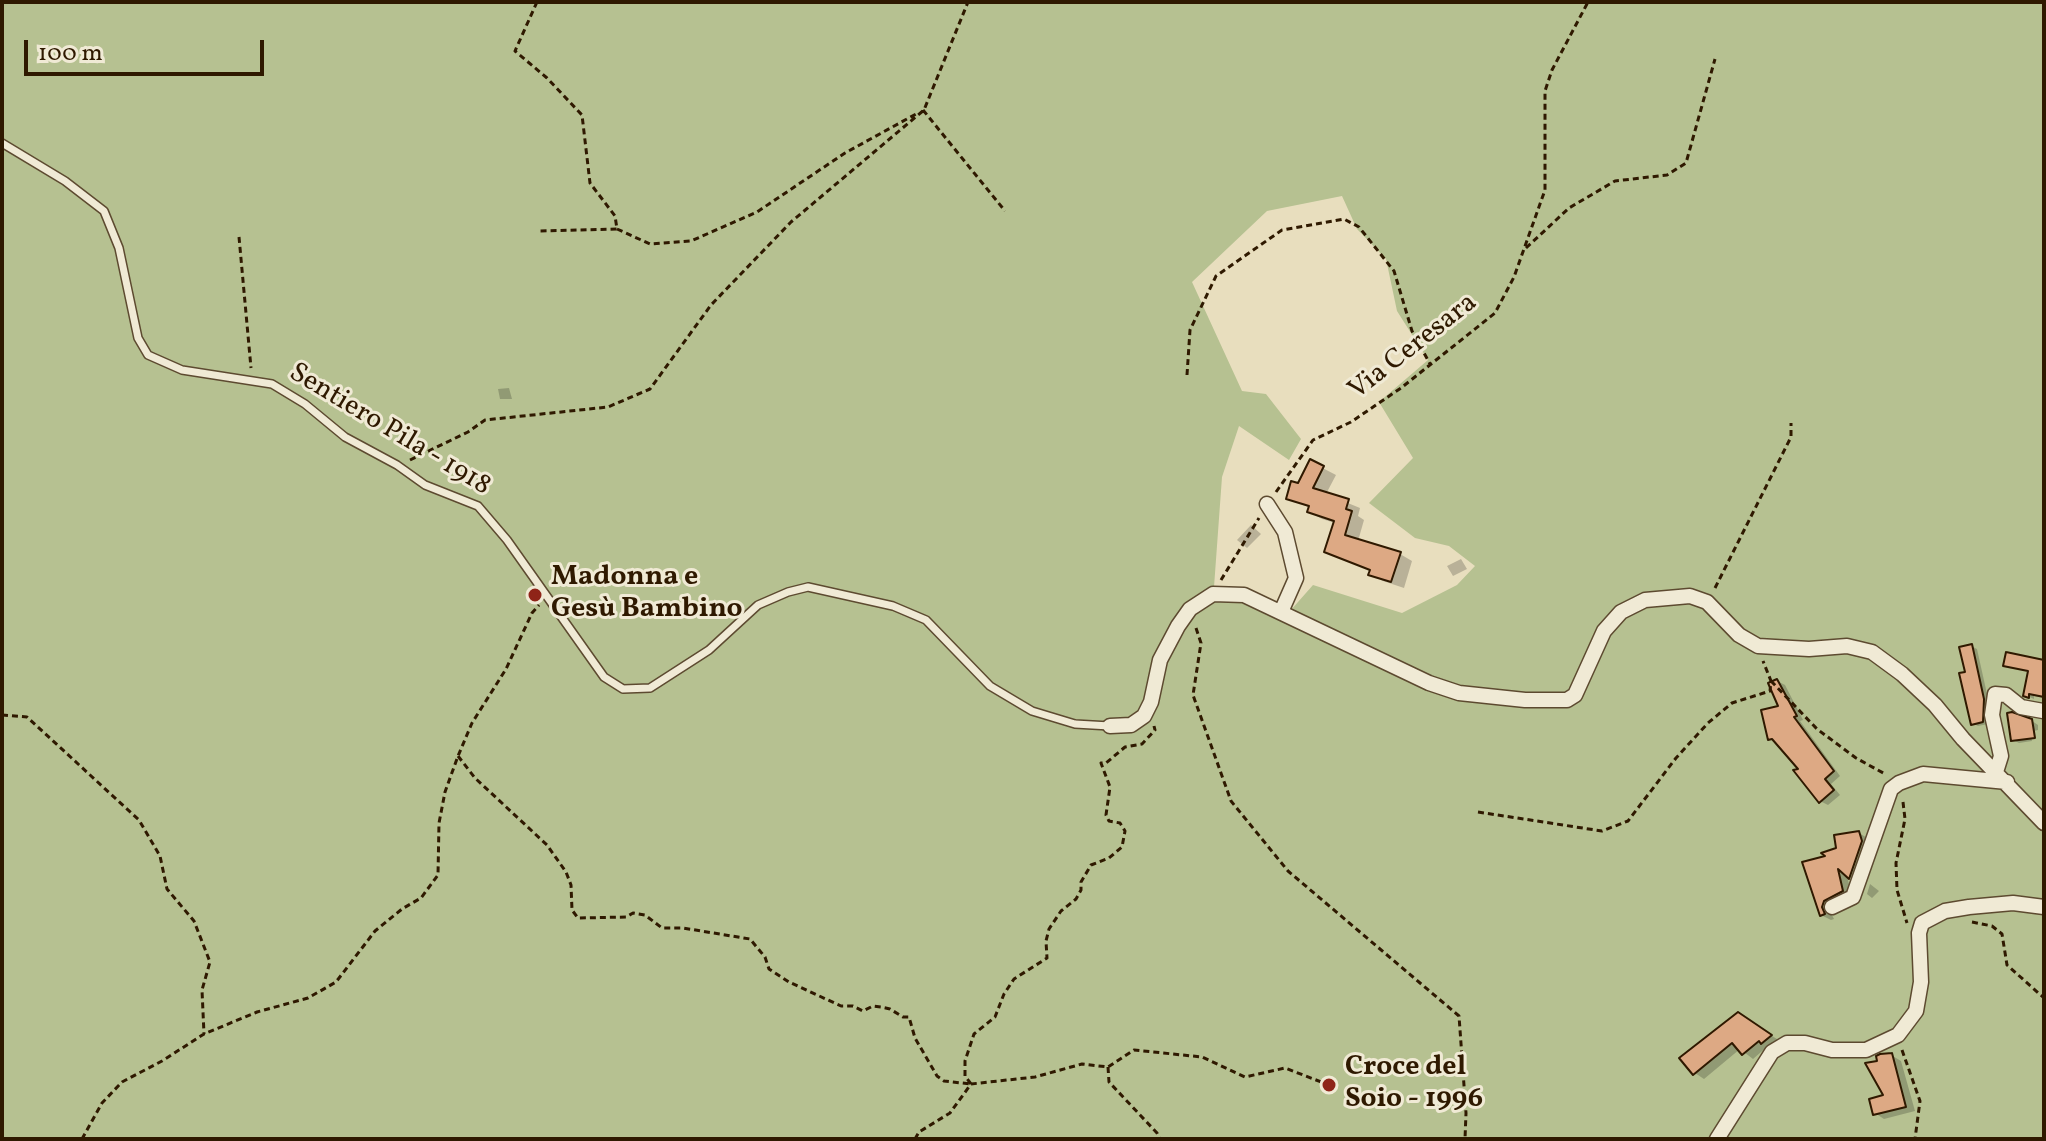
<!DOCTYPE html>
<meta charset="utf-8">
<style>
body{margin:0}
#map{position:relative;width:2046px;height:1141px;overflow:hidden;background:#e8debe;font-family:Vollkorn,serif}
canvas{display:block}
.frame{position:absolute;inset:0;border:4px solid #2f1900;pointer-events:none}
.scale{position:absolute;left:24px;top:40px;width:240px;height:36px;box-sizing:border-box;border:4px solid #2f1900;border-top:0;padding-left:10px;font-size:24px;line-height:28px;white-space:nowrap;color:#2f1900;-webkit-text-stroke:6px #f0ead5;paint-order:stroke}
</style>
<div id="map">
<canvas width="2046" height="1141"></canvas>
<div class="frame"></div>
<div class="scale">100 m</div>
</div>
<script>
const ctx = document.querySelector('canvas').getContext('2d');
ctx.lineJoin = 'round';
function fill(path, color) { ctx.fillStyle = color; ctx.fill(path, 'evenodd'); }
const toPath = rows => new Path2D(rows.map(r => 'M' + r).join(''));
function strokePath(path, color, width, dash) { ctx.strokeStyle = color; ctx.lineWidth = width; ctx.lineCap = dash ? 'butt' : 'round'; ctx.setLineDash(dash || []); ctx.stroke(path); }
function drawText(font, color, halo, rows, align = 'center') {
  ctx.font = font + ' Vollkorn,serif'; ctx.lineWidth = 6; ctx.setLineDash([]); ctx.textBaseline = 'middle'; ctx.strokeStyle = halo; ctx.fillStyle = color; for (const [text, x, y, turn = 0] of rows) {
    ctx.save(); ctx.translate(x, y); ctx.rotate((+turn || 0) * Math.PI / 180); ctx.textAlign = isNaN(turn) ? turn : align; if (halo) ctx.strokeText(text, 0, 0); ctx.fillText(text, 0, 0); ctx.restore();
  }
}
const green = toPath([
 [2,2,2044,2,2044,1139,2,1139],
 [1342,196,1357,229,1386,259,1397,311,1428,360,1379,402,1413,458,1369,503,1415,538,1449,546,1475,566,1457,585,1402,613,1313,585,1283,619,1214,587,1222,477,1239,426,1289,460,1301,439,1266,394,1242,391,1192,282,1267,211]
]);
const shadow = toPath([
 [509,388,512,399,500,399,498,389],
 [1311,462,1336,475,1326,494,1360,508,1358,516,1364,520,1358,541,1400,554,1412,561,1404,588,1383,581,1370,574,1371,571,1327,551,1335,523,1322,519,1309,512,1310,508,1288,498,1299,486],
 [1251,525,1261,534,1247,548,1237,540],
 [1461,559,1467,569,1453,576,1447,566],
 [1971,646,1977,649,1989,703,1988,724,1978,726,1972,723,1968,673],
 [2044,662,2044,698,2034,696,2034,699,2025,695,2030,672,2005,665],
 [1777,681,1785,685,1803,720,1800,721,1840,776,1831,784,1840,795,1828,805,1820,801,1802,770,1777,743,1770,738,1781,707],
 [2032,721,2038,725,2038,730,2030,732,2032,741,2019,743,2013,740],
 [1859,833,1869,839,1859,882,1847,876,1852,896,1831,913,1834,919,1831,920,1821,915,1805,864,1829,857],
 [1870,884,1879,891,1872,898,1867,894],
 [1747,1020,1780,1041,1772,1048,1768,1046,1753,1059,1740,1049,1704,1079,1695,1073],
 [1891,1055,1901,1061,1915,1111,1884,1119,1875,1113,1887,1097,1880,1062]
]);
const building = toPath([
 [1310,459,1324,466,1313,488,1349,499,1346,509,1352,511,1345,535,1401,552,1391,582,1368,575,1370,570,1324,552,1334,521,1307,512,1309,506,1286,499,1291,481,1298,483,1310,459],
 [1972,644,1984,699,1983,722,1971,725,1959,673,1965,672,1959,647,1972,644],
 [2006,652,2044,660,2044,697,2029,694,2029,698,2023,696,2028,671,2003,666,2006,652],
 [1777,679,1797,716,1794,717,1834,771,1825,779,1834,790,1819,803,1793,770,1798,769,1772,739,1768,740,1761,710,1778,706,1768,683,1777,679],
 [2012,712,2032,719,2035,738,2011,741,2007,713,2012,712],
 [1859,831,1862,841,1849,879,1838,869,1843,891,1824,901,1822,907,1825,914,1820,916,1802,862,1825,856,1821,853,1836,848,1834,835,1859,831],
 [1738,1012,1772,1035,1761,1044,1759,1041,1742,1055,1732,1043,1693,1075,1679,1058,1738,1012],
 [1892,1053,1906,1107,1873,1115,1869,1099,1883,1095,1865,1063,1877,1061,1876,1056,1880,1054,1892,1053]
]);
const path = toPath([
 [537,2,515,51,547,78,582,115,590,183,615,216,617,229,538,231],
 [923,110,1005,211],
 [617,229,650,244,691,241,757,212,845,153,916,114],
 [239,237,251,368],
 [1526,248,1569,208,1615,181,1667,175,1686,163,1715,59],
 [1187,375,1190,330,1216,276,1282,230,1344,219,1359,227,1394,271,1412,331,1430,364],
 [410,460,468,432,485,420,608,407,650,389,711,305,791,222,924,110,968,2],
 [1276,492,1313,440,1351,422,1401,388,1495,313,1514,277,1545,190,1545,91,1552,70,1588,2],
 [1221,580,1259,518],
 [1715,588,1791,437,1791,423],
 [1196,628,1201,643,1193,695,1231,801,1288,871,1459,1016,1466,1113,1465,1139],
 [1771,681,1817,729,1856,758,1885,774],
 [2,715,27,717,139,820,160,856,167,889,194,921,210,962,202,990,204,1034],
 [458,756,475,778,547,845,566,872,571,885,572,910,578,918,626,917,633,913,645,915,662,928,683,928,750,939,765,957,769,969,789,982,841,1006,853,1006,863,1011,873,1006,881,1007,890,1009,903,1017,909,1017,915,1038,937,1076,944,1081,971,1084],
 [1903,802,1905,819,1896,863,1897,890,1907,923],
 [1478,812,1602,831,1628,821,1676,758,1708,723,1732,703,1770,691,1771,681,1763,661],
 [1972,922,1992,926,2002,934,2007,965,2044,998],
 [1902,1050,1920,1101,1915,1139],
 [1108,1067,1109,1082,1157,1133,1160,1139],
 [971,1084,965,1076,965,1061,974,1034,995,1017,1004,994,1014,979,1047,958,1046,941,1049,929,1061,911,1076,899,1081,890,1081,882,1091,865,1109,858,1122,847,1125,831,1120,823,1109,821,1106,815,1110,787,1101,763,1106,763,1125,747,1142,744,1155,730,1154,726],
 [82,1139,102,1103,122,1082,162,1061,204,1034,257,1012,308,998,336,982,375,931,402,909,421,898,438,875,439,823,445,792,458,756,472,723,506,669,532,613,539,605],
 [915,1139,919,1132,950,1113,971,1084,1035,1077,1082,1064,1108,1067,1134,1050,1202,1057,1245,1077,1285,1068,1329,1085]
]);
const lane = toPath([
 [2,143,65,181,104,211,119,248,138,338,148,355,182,370,272,384,305,404,345,437,397,465,425,485,478,506,507,540,604,677,623,689,650,688,709,650,758,605,788,592,808,587,893,606,926,620,990,686,1032,711,1075,724,1110,726]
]);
const street = toPath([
 [1267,504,1285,532,1296,578,1281,612],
 [1110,726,1131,725,1144,716,1151,702,1160,660,1178,626,1190,609,1213,594,1244,595,1429,683,1459,693,1525,700,1567,700,1575,695,1604,631,1621,612,1645,600,1690,596,1707,602,1739,635,1758,646,1809,649,1847,646,1872,652,1902,674,1935,705,1963,739,2044,823],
 [1996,772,2001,756,1992,715,1995,694,2006,695,2021,707,2043,711],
 [1832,907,1853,897,1891,789,1899,783,1923,774,2007,782],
 [1717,1139,1772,1052,1787,1043,1805,1043,1832,1050,1866,1050,1898,1035,1916,1011,1921,982,1919,933,1922,923,1945,911,1969,907,2013,903,2044,907]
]);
const markers = [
 [535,595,8,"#8f2418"],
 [1329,1085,8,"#8f2418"]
];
const streetNames = [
 ["Via Ceresara",1414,348,-38],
 ["Sentiero Pila - 1918",389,431,31]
];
const poiNames = [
 ["Madonna e",551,579],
 ["Gesù Bambino",551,611],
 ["Croce del",1345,1069],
 ["Soio - 1996",1345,1101]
];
fill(green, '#b6c191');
fill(shadow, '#0003');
fill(building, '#dda984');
strokePath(building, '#2f1900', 2);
strokePath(lane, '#5d4a30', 10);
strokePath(street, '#5d4a30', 17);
strokePath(path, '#2f1900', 3, [6, 4]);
strokePath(lane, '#f0ead5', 7);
strokePath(street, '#f0ead5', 14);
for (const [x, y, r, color] of markers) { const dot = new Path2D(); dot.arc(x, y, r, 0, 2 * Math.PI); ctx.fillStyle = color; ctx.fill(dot); strokePath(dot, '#f0ead5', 3); }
drawText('28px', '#2f1900', '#f0ead5', streetNames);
drawText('bold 28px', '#2f1900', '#f0ead5', poiNames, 'left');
</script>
